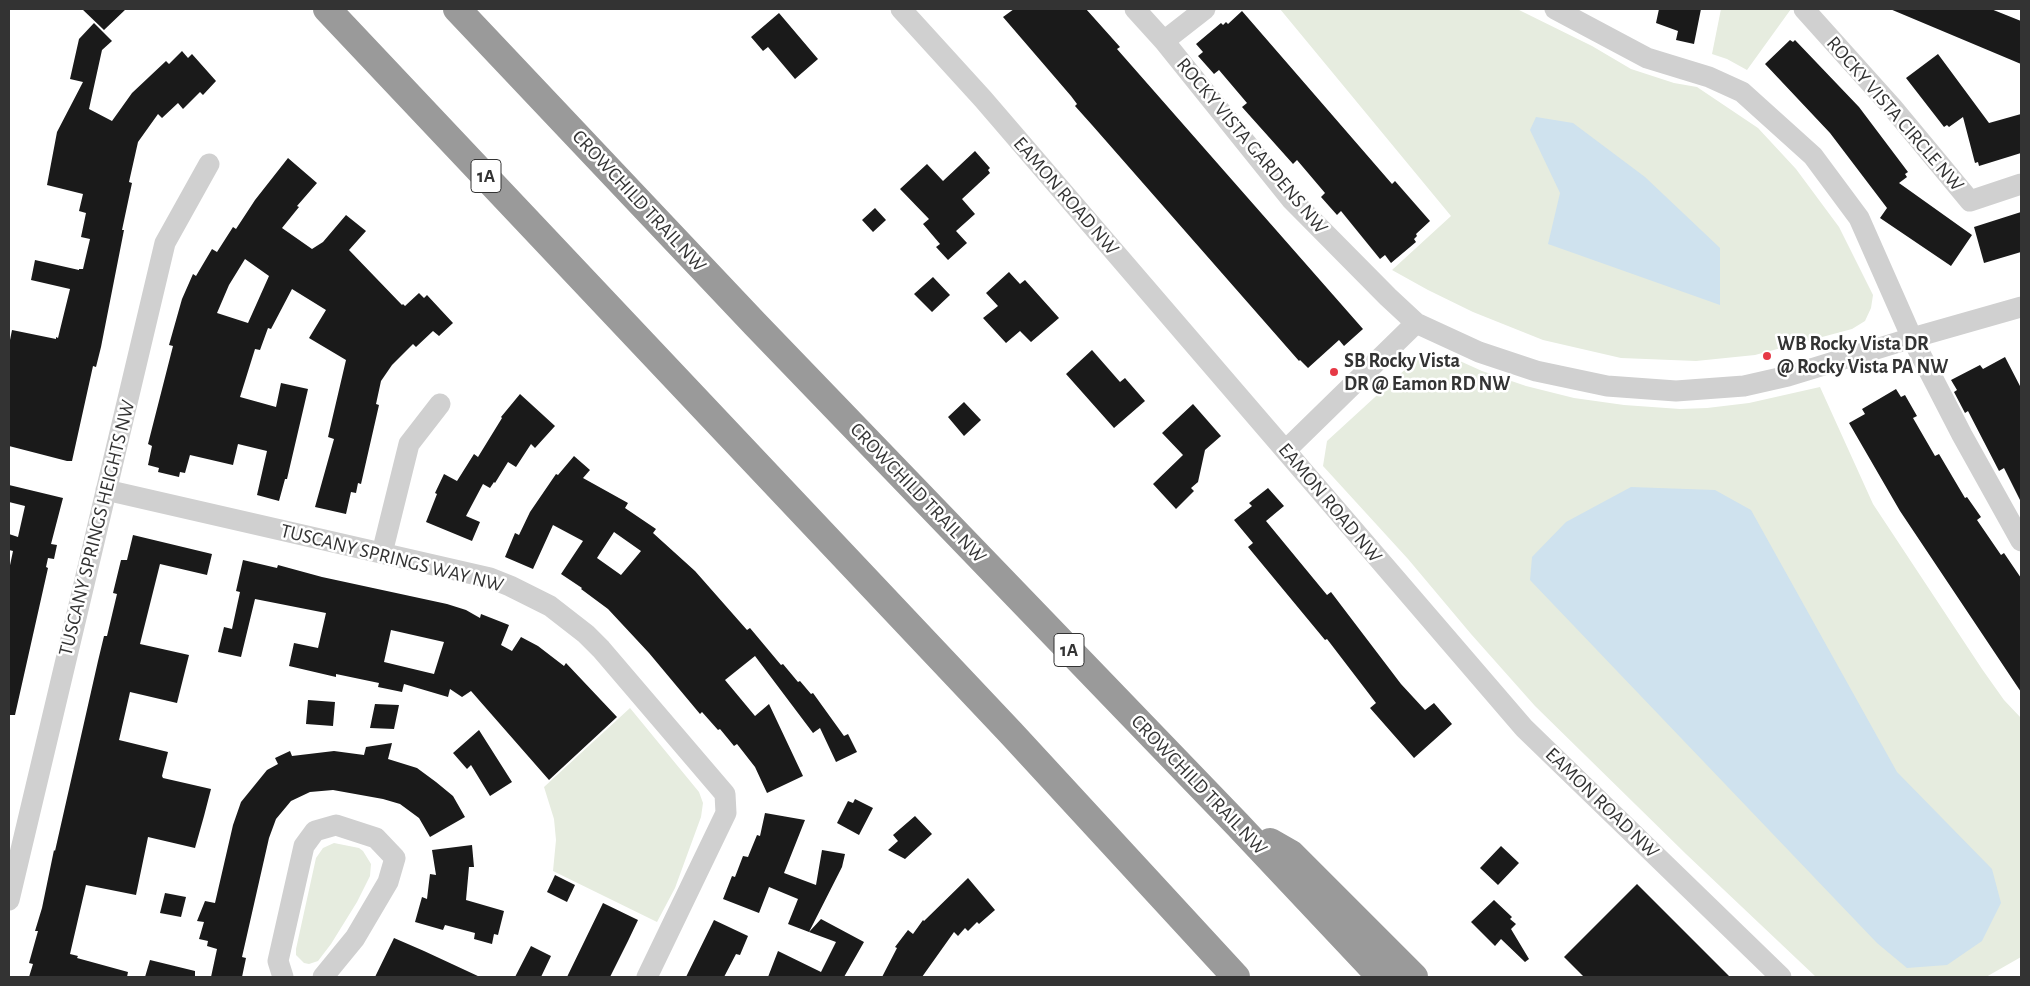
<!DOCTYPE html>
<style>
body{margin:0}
#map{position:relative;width:2030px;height:986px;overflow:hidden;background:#fff;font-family:"Alegreya Sans",sans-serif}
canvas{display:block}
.frame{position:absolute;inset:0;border:10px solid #333;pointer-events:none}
</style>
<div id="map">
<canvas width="2030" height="986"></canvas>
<div class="frame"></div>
</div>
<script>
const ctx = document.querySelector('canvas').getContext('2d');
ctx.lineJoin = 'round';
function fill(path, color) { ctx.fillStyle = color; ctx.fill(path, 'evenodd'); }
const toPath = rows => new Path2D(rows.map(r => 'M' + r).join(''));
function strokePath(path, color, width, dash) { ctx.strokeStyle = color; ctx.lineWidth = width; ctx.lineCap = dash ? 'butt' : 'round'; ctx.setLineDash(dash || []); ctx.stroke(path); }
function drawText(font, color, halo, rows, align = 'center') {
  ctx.font = font + ' "Alegreya Sans",sans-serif'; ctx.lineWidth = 5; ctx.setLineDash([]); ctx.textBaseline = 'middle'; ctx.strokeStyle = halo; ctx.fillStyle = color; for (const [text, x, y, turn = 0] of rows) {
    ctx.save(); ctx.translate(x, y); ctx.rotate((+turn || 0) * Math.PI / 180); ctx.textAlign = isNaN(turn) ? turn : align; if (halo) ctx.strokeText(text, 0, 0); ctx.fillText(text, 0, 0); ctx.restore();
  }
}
const green = toPath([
 [1280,9,1517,9,1592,46,1631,69,1674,83,1697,87,1758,128,1796,169,1839,227,1873,295,1871,308,1865,321,1852,329,1755,355,1696,361,1621,358,1543,340,1473,312,1428,290,1392,270,1451,216],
 [1721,9,1791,9,1747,70,1727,59,1712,54],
 [1422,354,1451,357,1482,371,1526,386,1574,398,1624,405,1680,409,1707,408,1749,403,1820,387,1873,504,1982,669,2004,700,2021,718,2021,957,1986,977,1816,977,1686,854,1535,706,1471,634,1408,559,1323,466,1327,441],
 [630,708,699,792,703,803,701,817,675,888,657,922,553,871,556,840,554,819,544,787],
 [334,843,359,848,363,851,371,864,370,876,357,902,331,944,318,961,309,964,304,963,296,955,296,949,316,858,323,848]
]);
const water = toPath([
 [1536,117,1573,123,1645,177,1720,248,1720,305,1548,244,1560,193,1530,130],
 [1631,487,1715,490,1751,510,1897,772,1992,869,2001,903,1982,941,1947,965,1907,968,1877,943,1530,580,1532,557,1566,522]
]);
const building = toPath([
 [82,9,126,9,104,30],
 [1014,9,1086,9,1120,47,1117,49,1363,329,1344,346,1339,340,1308,368,1300,360,1299,361,1092,125,1075,106,1077,104,1071,96,1003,17],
 [1659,9,1701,9,1694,44,1676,40,1678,31,1656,23],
 [1890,9,1991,9,2021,21,2021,64],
 [1242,11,1392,184,1395,181,1430,221,1416,234,1417,236,1414,239,1416,242,1391,263,1385,255,1380,259,1341,211,1337,215,1321,197,1325,193,1297,160,1293,164,1242,107,1247,103,1219,70,1214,74,1198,56,1203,52,1196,44,1221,23,1223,25,1226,22,1228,24],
 [779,13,818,59,795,79,768,47,763,51,751,37],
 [94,23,112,41,102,50,89,109,112,121,132,93,166,61,169,64,182,51,188,58,192,54,216,81,203,95,200,92,183,109,178,103,162,118,158,114,138,142,129,182,132,183,122,230,124,230,101,347,96,367,93,366,72,461,67,461,9,446,9,345,12,330,56,339,56,337,58,338,70,289,31,280,35,260,79,270,79,269,83,269,90,239,81,237,86,213,79,211,83,194,47,185,57,132,83,82,70,79,79,39],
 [1790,40,1793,42,1795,40,1859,107,1908,172,1905,174,1907,177,1899,183,1972,235,1951,266,1880,218,1887,208,1830,133,1765,64],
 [1938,54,1989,123,2021,114,2021,153,1979,166,1978,162,1975,163,1963,117,1949,127,1947,125,1944,127,1906,78],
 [975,151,990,168,988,170,990,173,962,199,975,214,956,231,967,243,948,260,936,247,940,244,923,224,929,219,900,189,927,164,943,181],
 [288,158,317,183,297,206,299,207,282,228,312,249,323,242,346,215,366,231,349,250,402,305,403,304,405,306,419,293,424,298,427,295,453,323,439,336,433,331,416,347,413,344,392,365,381,381,376,404,379,405,361,484,358,483,356,493,351,492,346,514,315,507,334,439,328,437,346,360,309,338,326,310,292,289,271,329,268,328,260,350,255,349,240,397,276,407,281,383,308,389,287,479,285,479,279,501,257,495,267,451,238,444,233,465,190,455,185,473,180,472,179,477,158,472,159,468,148,465,152,446,148,444,173,346,169,345,182,299,193,274,196,276,212,249,217,252,233,227,236,229,255,200],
 [245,259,269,276,248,323,217,313,229,285],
 [875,208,886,220,873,232,862,220],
 [2021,212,2021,252,1984,263,1974,227],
 [1009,272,1020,284,1025,280,1059,318,1031,342,1020,331,1006,343,983,318,998,306,986,293],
 [933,277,950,295,932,312,914,294],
 [1092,350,1120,382,1125,378,1145,401,1114,428,1066,374],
 [2005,357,2021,388,2021,502,2004,468,1999,471,1968,411,1965,413,1954,392,1957,390,1951,380,1980,365,1983,369],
 [1896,389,1901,397,1905,395,1917,416,1913,418,1935,456,1939,454,1965,498,1967,497,1981,517,1977,520,2001,555,2004,553,2021,578,2021,692,1900,511,1849,423,1865,414,1862,409],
 [520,394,555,426,535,448,531,444,516,467,508,462,495,483,494,482,490,488,483,484,466,516,480,522,472,541,426,522,437,494,435,493,444,474,457,481,474,454,478,457,502,418,501,417],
 [964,402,981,420,964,436,948,417],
 [1193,404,1221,436,1205,450,1198,482,1191,488,1194,491,1176,509,1153,484,1183,455,1162,433],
 [574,456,590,470,583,478,628,503,625,508,656,529,653,533,695,571,747,630,750,628,781,665,783,664,798,682,800,681,811,694,813,693,844,736,848,734,857,752,836,762,820,728,813,733,755,656,725,680,755,716,769,704,803,776,767,793,755,767,737,744,734,746,720,729,718,730,702,712,700,714,649,653,608,609,581,589,582,588,561,574,583,541,553,525,533,569,505,557,515,533,519,535,530,512,556,474,558,475],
 [614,532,641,551,621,575,597,558],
 [9,485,63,498,51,544,57,545,54,559,48,558,46,567,48,568,15,715,9,715,9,570,13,551,9,550,9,534,18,537,25,506,9,502],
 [1268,488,1284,506,1266,521,1327,595,1331,592,1401,684,1425,710,1434,703,1452,724,1414,758,1370,708,1376,703,1327,639,1325,640,1248,547,1253,543,1234,520,1252,506,1249,503],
 [133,535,212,554,207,575,160,564,140,644,189,655,177,703,130,692,119,740,168,752,162,776,163,778,211,789,204,816,195,848,148,837,136,895,86,885,70,954,78,956,77,958,128,972,127,977,29,977,33,964,29,963,38,931,35,931,42,908,54,850,55,851,98,661,104,636,107,636,117,594,113,593,121,560,127,560],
 [243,560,277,568,278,565,322,577,447,604,466,610,480,618,481,614,509,625,501,645,512,651,521,637,538,646,564,666,566,663,617,717,549,780,471,691,462,697,450,689,448,697,404,684,402,692,378,687,379,683,336,674,336,677,289,666,294,643,318,648,326,613,255,599,241,657,218,652,224,627,232,629,240,592,236,591],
 [391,630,444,642,434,674,384,662],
 [308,700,335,702,333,726,306,724],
 [375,704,399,705,394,729,370,728],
 [479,730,512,782,490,796,471,765,467,769,453,753],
 [392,743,388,759,417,768,436,782,453,796,465,817,430,837,419,818,400,804,383,799,333,790,310,792,291,801,276,819,269,838,242,957,246,958,242,977,211,977,217,949,207,946,208,941,199,939,204,922,197,921,205,901,215,903,233,825,241,802,267,770,278,764,275,758,290,751,292,756,334,751,364,755,366,747],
 [855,799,873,808,859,835,837,823,848,801,853,803],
 [765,813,805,820,784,873,816,885,822,850,845,854,842,867,809,932,788,924,798,899,769,887,759,913,723,899,732,876,735,877,743,856,748,857,757,835,760,836],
 [915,816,932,834,905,859,888,850,898,841,893,835],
 [472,845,474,867,469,867,466,900,504,911,498,935,494,934,492,944,474,939,475,933,445,925,443,930,415,922,422,897,427,899,430,874,436,875,432,850],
 [1501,846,1519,863,1498,885,1480,868],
 [555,875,575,885,567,902,547,892],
 [968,878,995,910,979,924,977,922,968,931,965,928,958,936,954,932,922,977,882,977,897,948,895,947,908,930,913,934,923,920,924,921],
 [1637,884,1730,977,1584,977,1564,957],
 [165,893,186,897,181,917,160,913],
 [1494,900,1512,917,1510,919,1516,924,1511,929,1529,959,1525,962,1501,939,1495,946,1471,922],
 [603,903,638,920,628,941,610,977,567,977],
 [821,919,864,942,844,977,768,977,778,951,821,972,836,942,809,932],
 [714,920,748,936,740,955,736,954,724,977,686,977],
 [394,938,424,951,480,977,375,977],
 [531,946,551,956,541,977,515,977],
 [150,960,195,971,195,977,145,977]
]);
const minor = toPath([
 [901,9,983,99,1524,728,1781,977],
 [1135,9,1164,41,1291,199,1388,297,1416,323],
 [1555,9,1647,58,1709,77,1742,92,1813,156,1859,218,1912,338,1962,435,2021,541],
 [1804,9,1892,107,1970,201,2021,184],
 [1164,41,1205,9],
 [1286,450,1416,323,1479,352,1536,371,1607,386,1676,391,1744,386,1788,376,1912,338,2021,307],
 [106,490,490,578,510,586,550,606,586,634,601,649,725,794,726,813,647,977],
 [382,553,409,444,440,404],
 [9,900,165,243,209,164],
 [283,977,278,961,304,846,315,831,336,825,376,838,395,858,388,882,355,938,323,977]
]);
const motorway = toPath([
 [327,9,1011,733,1236,977],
 [457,9,755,324,1237,824,1381,977],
 [1270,842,1291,854,1414,977]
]);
const markers = [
 [1767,356,5,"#e63946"],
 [1334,372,5,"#e63946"]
];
const shields = [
 [486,176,30],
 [1069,650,30]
];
const shieldNames = [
 ["1A",486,176],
 ["1A",1069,650]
];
const streetNames = [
 ["ROCKY VISTA CIRCLE NW",1895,114,49],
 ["ROCKY VISTA GARDENS NW",1252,146,50],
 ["EAMON ROAD NW",1066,196,49],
 ["CROWCHILD TRAIL NW",639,201,47],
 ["CROWCHILD TRAIL NW",918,493,46],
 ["EAMON ROAD NW",1330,503,50],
 ["TUSCANY SPRINGS HEIGHTS NW",97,528,-76],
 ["TUSCANY SPRINGS WAY NW",392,558,14],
 ["CROWCHILD TRAIL NW",1199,785,46],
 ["EAMON ROAD NW",1602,803,44]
];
const poiNames = [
 ["WB Rocky Vista DR",1777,344],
 ["@ Rocky Vista PA NW",1777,367],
 ["SB Rocky Vista",1344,361],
 ["DR @ Eamon RD NW",1344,384]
];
fill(green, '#e6ecdf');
fill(water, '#cfe2ee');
fill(building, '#1a1a1a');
strokePath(minor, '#d0d0d0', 21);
strokePath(motorway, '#9a9a9a', 28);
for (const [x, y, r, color] of markers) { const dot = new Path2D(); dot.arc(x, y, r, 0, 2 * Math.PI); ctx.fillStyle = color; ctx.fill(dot); strokePath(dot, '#fff', 2); }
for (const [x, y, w] of shields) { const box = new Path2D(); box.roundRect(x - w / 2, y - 16.5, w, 33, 4); ctx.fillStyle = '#fff'; ctx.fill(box); strokePath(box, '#333', 1); }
drawText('bold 19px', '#333', null, shieldNames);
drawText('20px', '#333', '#fff', streetNames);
drawText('bold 20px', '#333', '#fff', poiNames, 'left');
</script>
